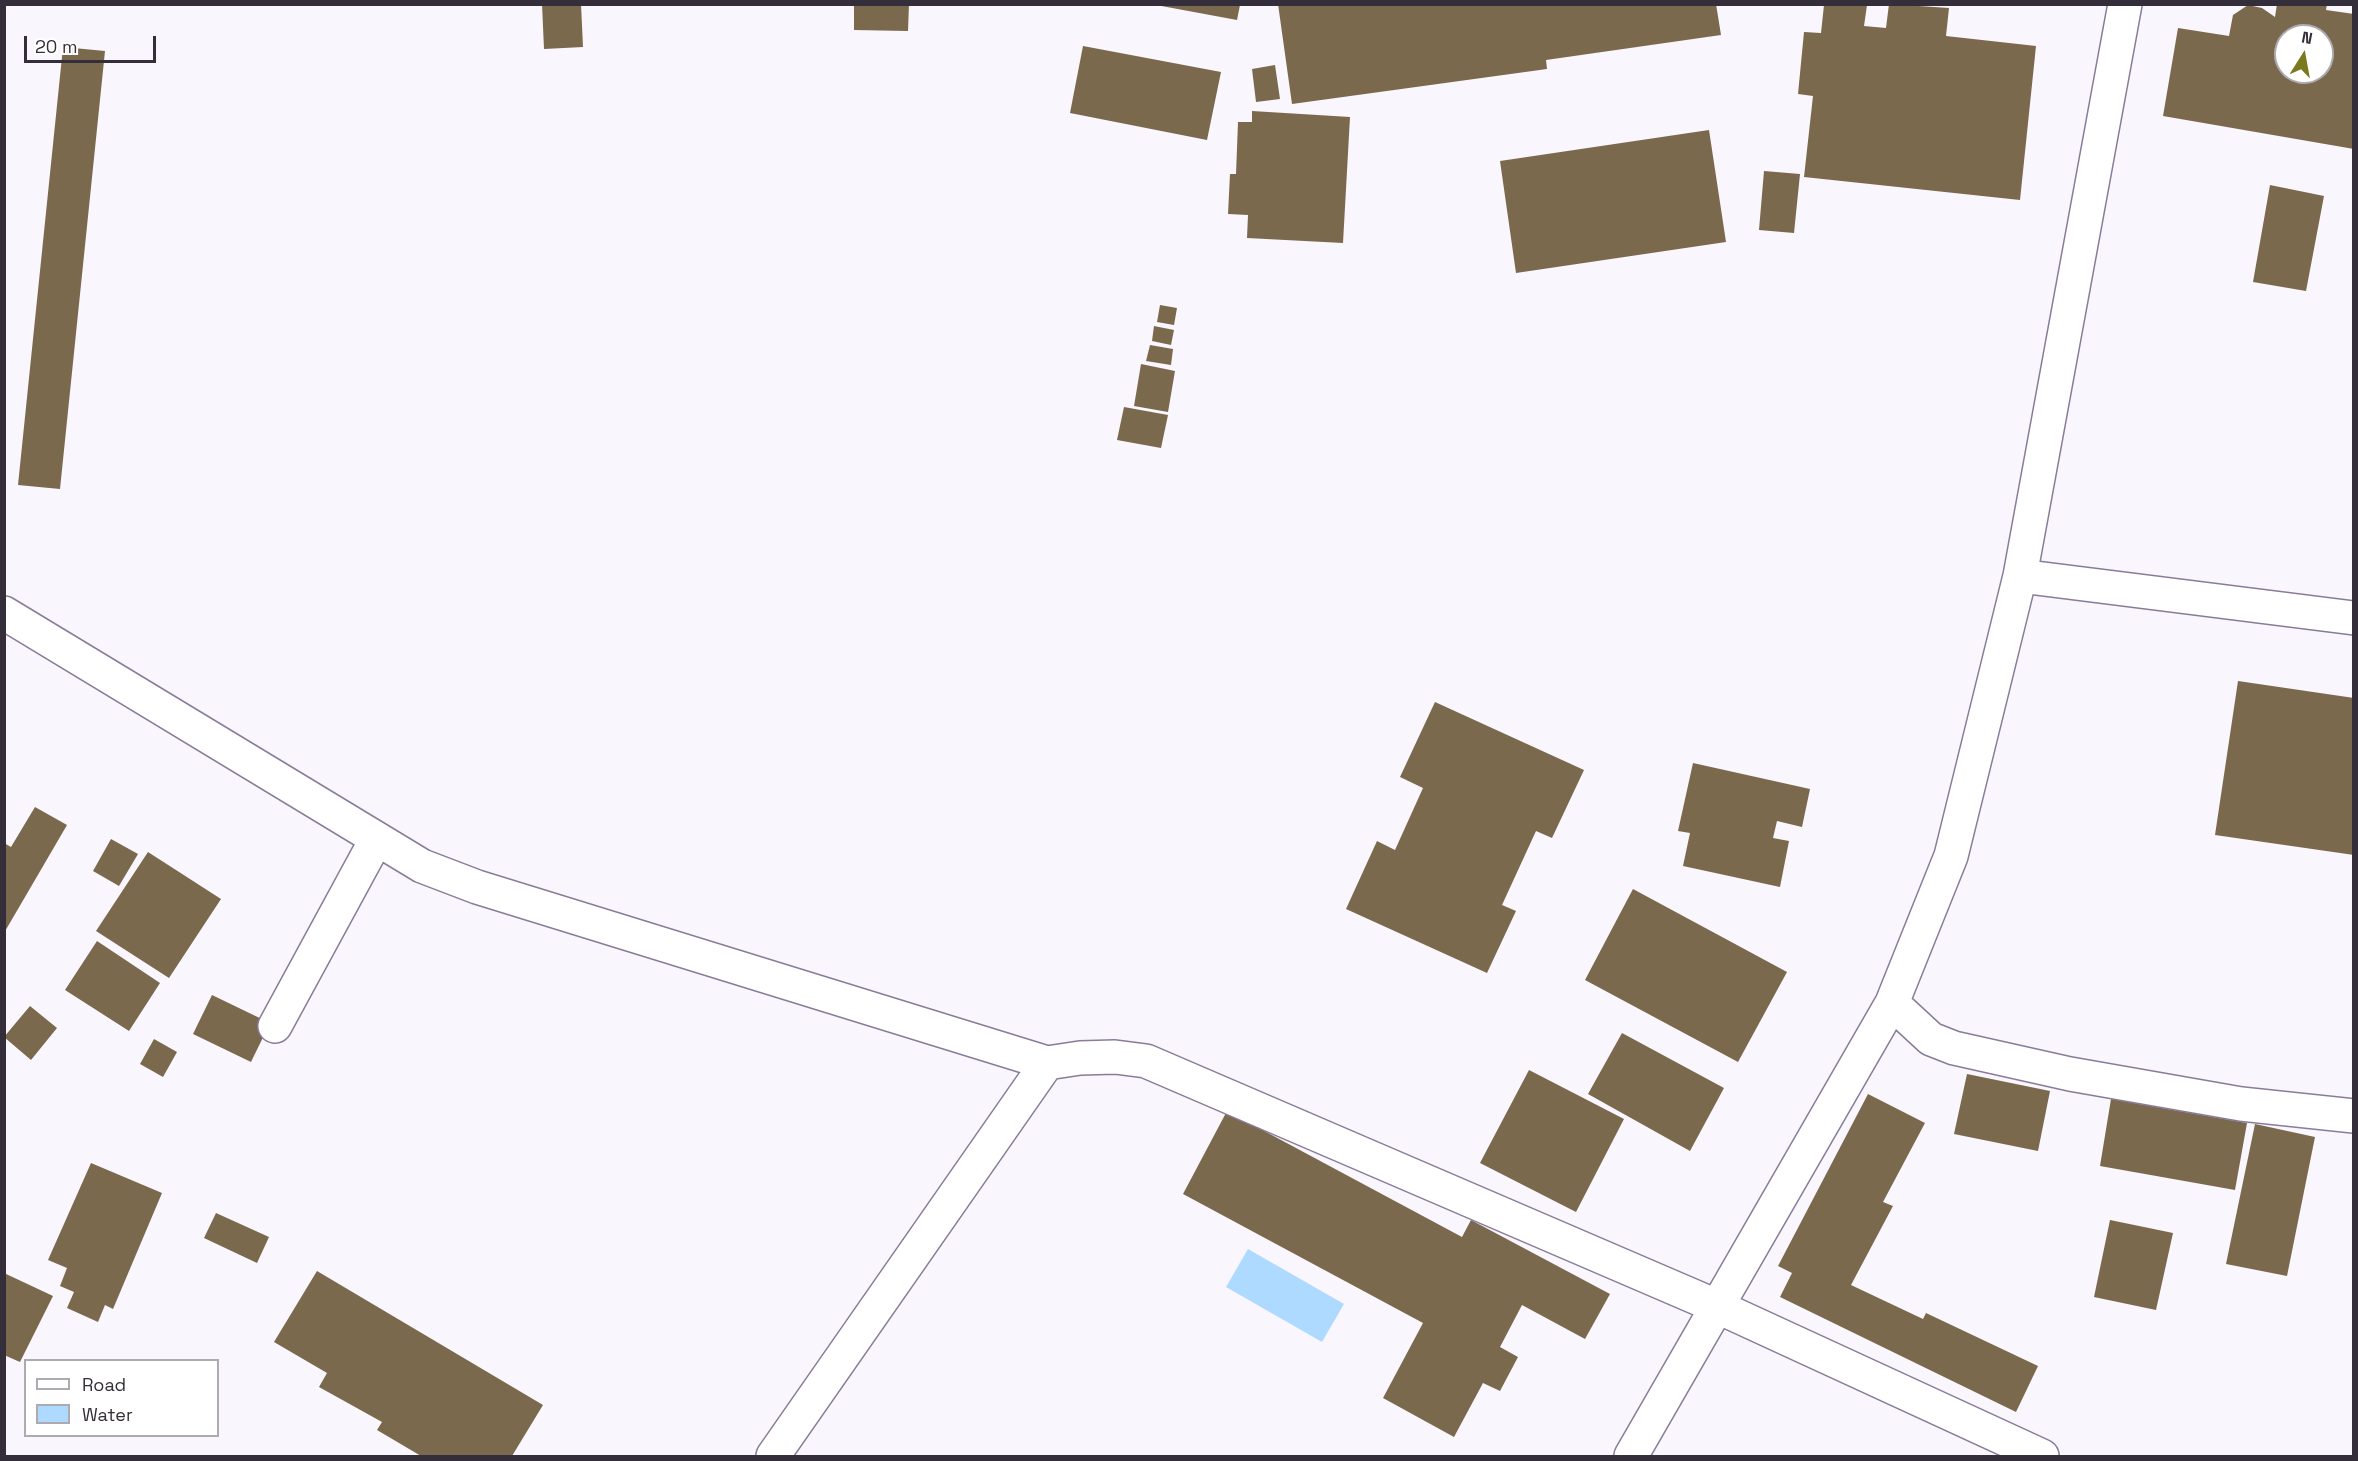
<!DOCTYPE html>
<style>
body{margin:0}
#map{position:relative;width:2358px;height:1461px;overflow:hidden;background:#f9f6fd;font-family:"Space Grotesk",sans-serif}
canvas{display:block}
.frame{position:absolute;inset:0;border:6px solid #342e3a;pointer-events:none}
.legend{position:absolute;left:24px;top:1359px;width:195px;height:78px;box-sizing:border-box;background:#fff;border:2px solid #aeabb0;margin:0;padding:8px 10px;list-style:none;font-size:18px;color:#342e3a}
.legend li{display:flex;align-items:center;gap:12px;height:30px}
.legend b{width:30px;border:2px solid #aeabb0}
.north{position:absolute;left:2274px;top:24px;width:60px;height:60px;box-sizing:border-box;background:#fff;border:2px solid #aeabb0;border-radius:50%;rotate:11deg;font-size:16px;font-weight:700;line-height:24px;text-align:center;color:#342e3a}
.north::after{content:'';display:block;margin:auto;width:21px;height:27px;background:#7b7920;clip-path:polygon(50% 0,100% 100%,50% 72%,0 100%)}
.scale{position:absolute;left:24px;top:36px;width:132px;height:27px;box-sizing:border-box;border:3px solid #342e3a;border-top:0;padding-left:8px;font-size:18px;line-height:21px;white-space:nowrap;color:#342e3a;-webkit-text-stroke:4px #fff;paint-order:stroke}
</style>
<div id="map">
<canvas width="2358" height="1461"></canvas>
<div class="frame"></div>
<ul class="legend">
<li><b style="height:8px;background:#fff"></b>Road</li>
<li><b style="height:16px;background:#afdaff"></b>Water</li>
</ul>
<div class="north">N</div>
<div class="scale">20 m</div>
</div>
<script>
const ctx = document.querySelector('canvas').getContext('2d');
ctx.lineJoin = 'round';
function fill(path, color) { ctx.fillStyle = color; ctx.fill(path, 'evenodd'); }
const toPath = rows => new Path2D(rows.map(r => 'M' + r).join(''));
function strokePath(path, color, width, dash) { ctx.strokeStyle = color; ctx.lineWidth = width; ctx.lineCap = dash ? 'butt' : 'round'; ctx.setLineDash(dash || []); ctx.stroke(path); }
const water = toPath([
 [1248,1249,1344,1304,1322,1342,1226,1287]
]);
const building = toPath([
 [542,4,581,4,583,47,544,49],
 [854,4,909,4,908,31,854,30],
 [1278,4,1716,4,1721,35,1546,60,1547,69,1292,104],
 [1889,4,1949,8,1946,36,2036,46,2020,200,1804,177,1813,96,1798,94,1804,32,1821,33,1824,5,1867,5,1864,26,1886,28],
 [2277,4,2327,4,2326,10,2354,14,2354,149,2163,116,2178,28,2229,36,2233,15,2248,5,2262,8,2275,17],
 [2286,36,2322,36,2322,72,2286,72],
 [1156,5,1240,5,1237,20],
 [1083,46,1221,72,1207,140,1070,113],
 [63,47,105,51,60,489,18,485],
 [1275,65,1280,99,1256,102,1252,69],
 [1252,111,1350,117,1343,243,1247,238,1248,215,1228,214,1230,174,1236,174,1238,122,1252,122],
 [1709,130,1726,242,1516,273,1500,161],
 [1764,171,1800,174,1794,233,1759,230],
 [2270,185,2324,196,2306,291,2253,282],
 [1160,305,1177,308,1174,325,1157,322],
 [1154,326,1174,330,1171,345,1152,341],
 [1150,345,1173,349,1171,365,1146,361],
 [1141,364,1175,371,1168,412,1134,406],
 [1124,407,1168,415,1161,448,1117,440],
 [2238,681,2354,698,2354,855,2215,835],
 [1435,702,1584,770,1552,838,1536,831,1502,905,1516,911,1487,973,1346,909,1377,841,1395,850,1423,788,1400,777],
 [1693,763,1810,789,1802,827,1777,821,1773,838,1789,841,1780,887,1683,866,1690,833,1678,831],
 [35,807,67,825,4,933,4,843,11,847],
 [111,839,138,854,119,886,93,871],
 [148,852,221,899,169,978,96,931],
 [1633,889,1787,972,1738,1062,1585,980],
 [97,941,160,983,129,1031,65,990],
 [212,995,270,1023,251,1062,193,1034],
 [30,1006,57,1028,31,1060,4,1037],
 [1622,1033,1724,1088,1690,1151,1588,1094],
 [154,1039,177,1052,163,1077,140,1064],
 [1529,1070,1624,1119,1576,1212,1480,1163],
 [1967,1074,2050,1091,2038,1151,1954,1134],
 [1868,1094,1925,1123,1883,1202,1893,1206,1851,1285,1923,1319,1926,1313,2038,1366,2016,1412,1780,1297,1792,1273,1778,1266],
 [2111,1099,2247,1123,2235,1190,2100,1166],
 [1227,1111,1462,1237,1471,1220,1610,1294,1585,1339,1522,1305,1500,1347,1518,1357,1500,1391,1483,1383,1454,1437,1383,1398,1423,1323,1183,1194],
 [2255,1124,2315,1137,2287,1276,2226,1264],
 [91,1163,162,1193,113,1309,105,1305,98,1322,67,1308,74,1292,60,1286,67,1268,48,1260],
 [216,1213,269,1237,257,1263,204,1238],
 [2110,1220,2173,1233,2156,1310,2094,1297],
 [317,1271,543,1405,512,1456,421,1456,377,1430,382,1422,319,1387,327,1373,274,1342],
 [4,1273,53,1296,20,1362,4,1355]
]);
const minor = toPath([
 [2020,576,2354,618],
 [4,613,422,866,477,887,1047,1063],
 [1892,1003,1931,1039,1954,1048,2070,1074,2241,1104,2354,1116],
 [275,1026,376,840],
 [773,1456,1047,1063,1080,1058,1115,1057,1146,1061,1716,1306,2042,1456],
 [1631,1456,1892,1003,1951,856,2020,576,2125,4]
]);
fill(water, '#afdaff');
fill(building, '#7b694d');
strokePath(minor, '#8a7c99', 36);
strokePath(minor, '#fff', 33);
</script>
